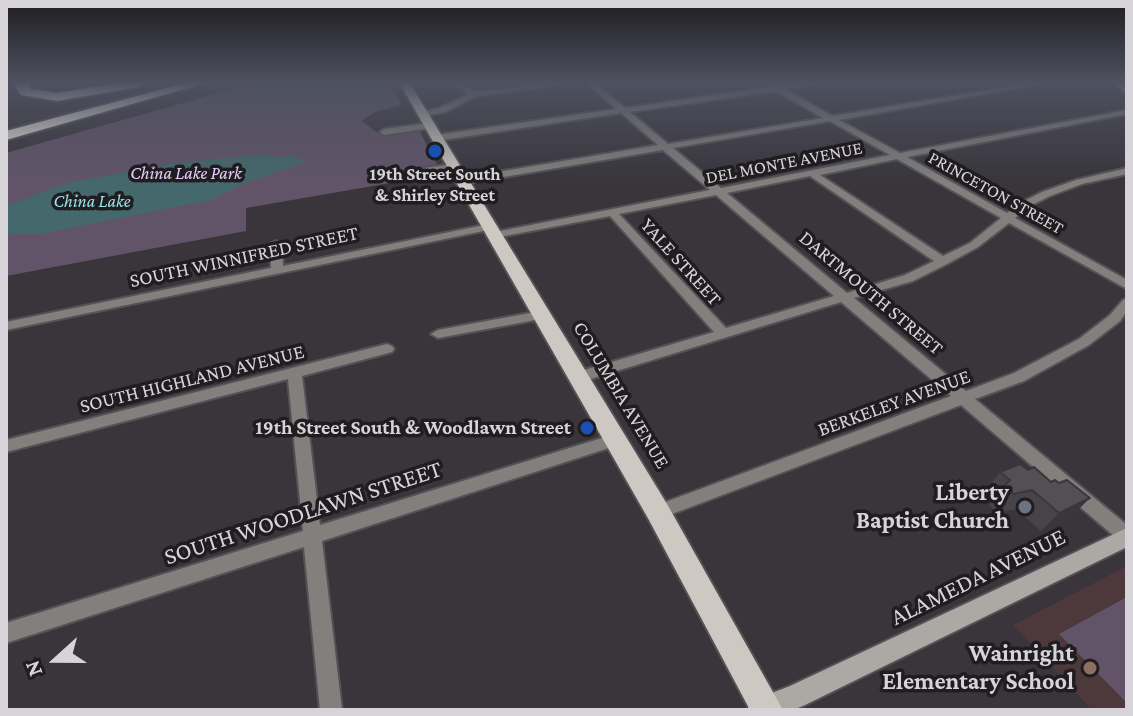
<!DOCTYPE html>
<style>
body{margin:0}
#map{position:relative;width:1133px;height:716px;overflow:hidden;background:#39353b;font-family:"Crimson Pro",serif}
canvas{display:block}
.frame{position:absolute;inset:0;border:8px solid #d6d4d8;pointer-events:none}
.north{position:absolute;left:16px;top:620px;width:80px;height:80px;-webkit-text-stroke:6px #1f1d20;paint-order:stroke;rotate:249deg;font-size:22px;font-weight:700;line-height:32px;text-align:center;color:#d6d4d8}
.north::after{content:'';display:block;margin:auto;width:28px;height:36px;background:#d6d4d8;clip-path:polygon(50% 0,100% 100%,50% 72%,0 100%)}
</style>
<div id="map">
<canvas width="1133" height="716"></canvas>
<div class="frame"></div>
<div class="north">N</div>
</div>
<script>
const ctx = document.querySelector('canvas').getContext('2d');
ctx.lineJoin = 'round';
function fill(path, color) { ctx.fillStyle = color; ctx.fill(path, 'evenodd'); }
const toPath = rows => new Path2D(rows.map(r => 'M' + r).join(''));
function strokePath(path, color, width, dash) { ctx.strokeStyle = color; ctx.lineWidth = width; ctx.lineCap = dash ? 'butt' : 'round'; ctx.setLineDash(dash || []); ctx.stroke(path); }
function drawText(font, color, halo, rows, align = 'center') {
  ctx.font = font + ' "Crimson Pro",serif'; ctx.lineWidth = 7; ctx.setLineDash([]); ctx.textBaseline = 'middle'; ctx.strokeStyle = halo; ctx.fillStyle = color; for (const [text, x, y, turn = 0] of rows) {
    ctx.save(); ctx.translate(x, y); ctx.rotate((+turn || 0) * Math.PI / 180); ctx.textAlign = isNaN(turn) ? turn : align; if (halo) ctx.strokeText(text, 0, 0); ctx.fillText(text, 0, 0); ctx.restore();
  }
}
const education = toPath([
 [1127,566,1127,710,1092,710,1013,625]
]);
const green = toPath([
 [257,82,389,82,402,105,375,112,362,121,379,134,418,128,442,174,246,208,246,231,6,276,6,153],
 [1127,597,1127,703,1059,634]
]);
const water = toPath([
 [265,154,275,157,294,156,305,162,245,183,211,200,40,234,6,233,6,206,66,183,171,164]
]);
const street = toPath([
 [450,82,458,82,476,92,562,82,581,82,477,96,445,112,419,117,419,113,439,108,469,94,450,82],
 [586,82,593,82,625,108,770,87,763,82,771,82,778,86,823,82,820,84,785,89,832,116,1037,82,1052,82,839,120,900,153,1127,110,1127,114,907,157,1007,213,1022,202,1042,192,1076,180,1127,168,1127,174,1082,184,1050,196,1030,206,1015,218,1127,280,1127,289,1009,223,978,247,947,264,913,281,854,298,966,391,1014,373,1079,339,1110,315,1123,300,1127,299,1127,311,1120,321,1089,345,1024,381,975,399,1127,525,1127,544,1121,542,961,405,664,517,658,520,652,517,649,512,652,507,951,396,841,302,584,381,574,381,572,377,574,373,714,332,610,216,494,238,488,235,490,233,710,190,663,150,462,184,457,181,462,178,658,145,621,113,436,141,432,138,436,135,616,109,586,82],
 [776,91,823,118,668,144,630,112,776,91],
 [830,121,890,155,721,188,673,148,830,121],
 [897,159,1001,218,970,243,943,256,820,175,897,159],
 [810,176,934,261,905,275,847,293,727,193,810,176],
 [716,195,834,296,726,328,619,214,716,195],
 [428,123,432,126,431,128,384,135,380,132,384,129,428,123],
 [453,164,458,167,456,169,424,174,419,171,424,168,453,164],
 [489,224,493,225,493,229,6,330,6,322,271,268,270,244,276,241,282,244,283,266,489,224],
 [541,311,546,312,547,315,546,318,438,338,431,334,438,330,541,311],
 [387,344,392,346,394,349,392,352,302,376,320,525,615,434,621,436,623,440,621,444,322,541,342,710,320,710,304,547,6,643,6,623,303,531,288,379,6,452,6,440,387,344]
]);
const secondary = toPath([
 [1113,82,1121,82,1127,87,1127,95,1113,82],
 [1127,528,1127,547,805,705,793,710,747,710,751,701,790,686,1127,528]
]);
const primary = toPath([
 [399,82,409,82,667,504,783,710,750,710,649,520,399,82]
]);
const highway = toPath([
 [17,82,29,82,30,89,57,93,125,82,145,83,139,87,57,101,21,95,15,86,17,82],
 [190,82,209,82,6,140,6,131,190,82]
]);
const wall = toPath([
 [1020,464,1071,517,1041,531,1016,509,997,513,989,505,994,498,986,491,1000,472]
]);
const shadedWall = toPath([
 [1090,498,1071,517,1041,531,1059,513]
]);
const building = toPath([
 [1020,464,1028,470,1034,467,1051,482,1055,480,1059,483,1067,480,1090,498,1059,513,1032,490,1013,494,1004,486,1010,480,1000,472,1020,464]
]);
const markers = [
 [435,151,8,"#1a4fb4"],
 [587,428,8,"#1a4fb4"],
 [1025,507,8,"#6b7280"],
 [1090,668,8,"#8d6e63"]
];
const farStreetnames = [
 ["DEL MONTE AVENUE",784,163,-11],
 ["PRINCETON STREET",996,193,29]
];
const farParknames = [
 ["China Lake Park",186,173]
];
const farPoinames = [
 ["19th Street South",435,174],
 ["& Shirley Street",435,195]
];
const farWaternames = [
 ["China Lake",92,201]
];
const streetNames = [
 ["SOUTH WINNIFRED STREET",244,257,-12],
 ["YALE STREET",681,262,48],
 ["DARTMOUTH STREET",871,293,40],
 ["SOUTH HIGHLAND AVENUE",192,379,-14],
 ["COLUMBIA AVENUE",621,395,59],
 ["BERKELEY AVENUE",894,403,-20]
];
const poiNames = [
 ["19th Street South & Woodlawn Street",571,428]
];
const nearPoinames = [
 ["Liberty",1009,493],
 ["Baptist Church",1009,521],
 ["Wainright",1074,654],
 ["Elementary School",1074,682]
];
const nearStreetnames = [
 ["SOUTH WOODLAWN STREET",303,513,-18],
 ["ALAMEDA AVENUE",978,577,-26]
];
fill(education, '#4d383b');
fill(green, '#615468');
fill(water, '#44686c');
strokePath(street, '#555257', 4);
strokePath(secondary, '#555257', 4);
strokePath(primary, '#555257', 4);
strokePath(highway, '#555257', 4);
fill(street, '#82807d');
fill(secondary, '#aca9a4');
fill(primary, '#cdc9c2');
fill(highway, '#eae6de');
fill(wall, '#474449');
fill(shadedWall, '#3a373c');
fill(building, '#534f55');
strokePath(building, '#3a373c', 2);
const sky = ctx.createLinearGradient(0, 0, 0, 182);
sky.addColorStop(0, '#1f1d20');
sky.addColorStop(0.45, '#4e5160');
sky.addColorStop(1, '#4e516000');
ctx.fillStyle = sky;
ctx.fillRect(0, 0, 1133, 182);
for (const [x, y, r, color] of markers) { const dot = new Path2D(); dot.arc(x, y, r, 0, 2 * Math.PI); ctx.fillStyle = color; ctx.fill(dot); strokePath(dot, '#1f1d20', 3); }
drawText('18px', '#d6d4d8', '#1f1d20', farStreetnames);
drawText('italic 18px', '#eacdfc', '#1f1d20', farParknames);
drawText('bold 18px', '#d6d4d8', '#1f1d20', farPoinames);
drawText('italic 18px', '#99e0e8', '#1f1d20', farWaternames);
drawText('20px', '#d6d4d8', '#1f1d20', streetNames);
drawText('bold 20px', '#d6d4d8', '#1f1d20', poiNames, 'right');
drawText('bold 24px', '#d6d4d8', '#1f1d20', nearPoinames, 'right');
drawText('24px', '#d6d4d8', '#1f1d20', nearStreetnames);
</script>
